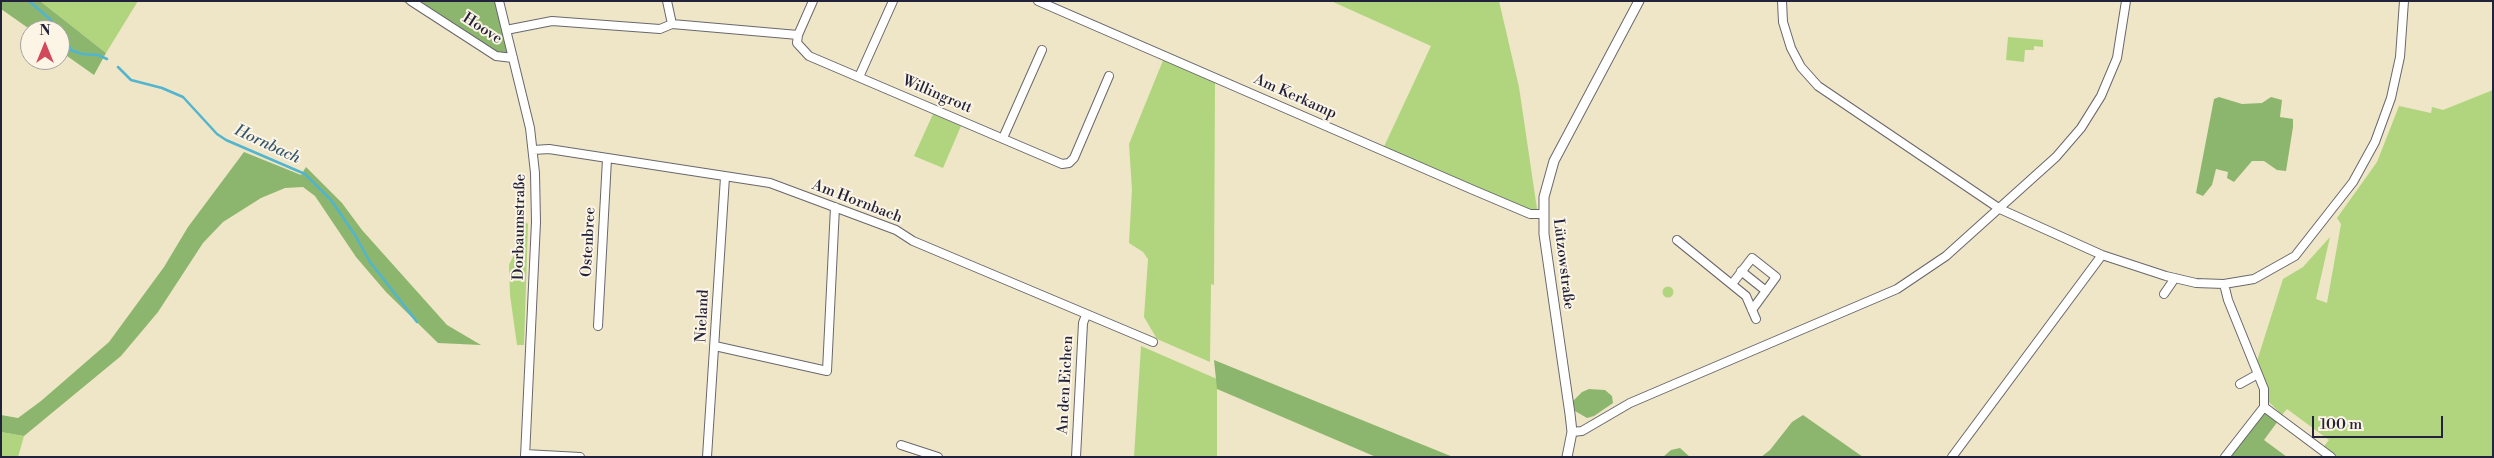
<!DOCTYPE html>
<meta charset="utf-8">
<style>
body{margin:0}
#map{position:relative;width:2494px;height:458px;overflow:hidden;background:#eee6c7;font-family:"Libre Bodoni",serif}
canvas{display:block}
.frame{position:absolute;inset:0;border:2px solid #22223b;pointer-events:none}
.north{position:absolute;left:20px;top:20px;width:50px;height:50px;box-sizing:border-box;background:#fcf5e5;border:1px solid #a5a1a1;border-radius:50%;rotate:0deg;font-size:14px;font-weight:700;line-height:20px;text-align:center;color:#22223b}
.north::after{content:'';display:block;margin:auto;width:18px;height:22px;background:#d1495b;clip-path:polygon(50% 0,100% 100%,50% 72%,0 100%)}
.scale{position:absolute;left:2312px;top:416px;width:131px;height:22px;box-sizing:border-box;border:2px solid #22223b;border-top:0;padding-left:6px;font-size:15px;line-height:18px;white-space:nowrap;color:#22223b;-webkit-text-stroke:4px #fcf5e5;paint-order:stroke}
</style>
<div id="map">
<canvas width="2494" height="458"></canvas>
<div class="frame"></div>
<div class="north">N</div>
<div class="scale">100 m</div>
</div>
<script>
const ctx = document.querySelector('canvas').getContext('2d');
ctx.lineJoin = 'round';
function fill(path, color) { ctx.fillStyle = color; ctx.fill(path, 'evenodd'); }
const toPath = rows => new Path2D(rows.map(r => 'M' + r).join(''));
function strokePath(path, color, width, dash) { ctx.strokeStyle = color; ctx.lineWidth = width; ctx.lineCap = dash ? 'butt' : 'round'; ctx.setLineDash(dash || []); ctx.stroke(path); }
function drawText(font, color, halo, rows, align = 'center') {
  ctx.font = font + ' "Libre Bodoni",serif'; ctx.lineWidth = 4; ctx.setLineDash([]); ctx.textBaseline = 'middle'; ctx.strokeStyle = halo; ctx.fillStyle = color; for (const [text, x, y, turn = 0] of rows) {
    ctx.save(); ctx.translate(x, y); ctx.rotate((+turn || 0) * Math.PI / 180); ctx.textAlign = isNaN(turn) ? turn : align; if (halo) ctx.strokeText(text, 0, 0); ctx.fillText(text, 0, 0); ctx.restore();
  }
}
const green = toPath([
 [40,1,138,1,106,53],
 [1331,1,1499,1,1519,87,1537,209,1524,209,1381,153,1431,46],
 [2008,37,2043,40,2043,47,2034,46,2034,50,2025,50,2024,62,2006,60],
 [1164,58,1215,80,1214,285,1211,284,1210,362,1157,339,1144,317,1148,259,1143,252,1129,243,1132,190,1129,144],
 [2493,90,2493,457,2331,457,2321,450,2329,440,2287,409,2282,415,2269,402,2268,391,2257,361,2283,279,2303,267,2330,237,2316,299,2327,303,2341,224,2337,218,2377,162,2399,106,2431,113,2432,107,2443,110],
 [933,114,961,126,943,168,914,156],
 [525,222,528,224,524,345,517,345,510,295,509,265,522,238],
 '1662.5 292a5.5 5.5 0 1 1 11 0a5.5 5.5 0 1 1-11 0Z',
 [1141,346,1217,379,1217,457,1134,457],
 [1,432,24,436,18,457,1,457]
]);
const forest = toPath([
 [1,1,40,1,106,53,94,75,60,51,60,30,31,30,1,9],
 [402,1,495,1,508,55,497,57],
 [2219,97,2242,104,2262,103,2271,97,2282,100,2280,117,2293,119,2293,127,2286,171,2277,170,2264,161,2252,161,2234,182,2227,178,2228,172,2216,169,2212,185,2203,196,2196,193,2214,99],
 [244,152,301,175,306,167,342,203,362,230,447,325,481,345,438,343,386,292,356,257,315,196,303,187,285,188,261,198,223,222,203,243,158,312,121,356,24,436,1,432,1,415,18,418,41,401,109,342,164,267,188,227],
 [1214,360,1453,457,1376,457,1217,389],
 [1589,389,1605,390,1612,396,1613,403,1594,416,1587,418,1575,411,1573,401,1582,392],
 [2262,410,2278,421,2264,440,2287,457,2225,457],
 [1803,415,1863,457,1761,457,1770,450,1792,422],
 [1680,448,1690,457,1663,457,1671,450]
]);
const stream = toPath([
 [29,1,51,20,55,30],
 [60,35,66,40,71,50,82,54,98,55,107,59],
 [118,67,131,80,162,88,183,97,217,134,226,140,305,174,331,200,355,235,370,262,417,322]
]);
const minor = toPath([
 [411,1,496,56,513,58],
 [499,1,530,128,535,173,536,222,525,457],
 [667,1,672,24],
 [1038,1,1471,189,1530,214,1543,214],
 [1782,1,1783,22,1791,48,1801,67,1818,86,2000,209,2102,255,2166,276,2196,283,2224,284,2254,279,2295,256,2353,182,2375,142,2391,98,2400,57,2404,1],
 [506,30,552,21,660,29,672,24,798,35,797,43,809,56,1062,164,1069,163,1074,158,1109,76],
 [798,35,813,1],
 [859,77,893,1],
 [1003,138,1042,50],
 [533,150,549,149,770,183,896,230,913,241,1153,342],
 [1677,240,1746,296,1756,319],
 [1741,271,1766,291],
 [1732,284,1752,258,1776,277,1752,310],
 [2224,284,2228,300,2264,389,2264,407,2225,457],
 [2164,294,2175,278],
 [598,326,607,159],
 [715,346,827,371,835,207],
 [2240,384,2258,374],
 [2264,407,2331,457],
 [1572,432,1582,431,1630,403,1897,289,1946,256,2056,157,2081,128,2101,96,2117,58,2126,1],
 [901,445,938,457],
 [525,454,580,457],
 [707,457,725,177],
 [1076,457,1083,323,1086,315],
 [1952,457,2102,255]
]);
const tertiary = toPath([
 [1567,457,1572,432,1570,414,1544,234,1544,197,1554,161,1639,1]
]);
const streetNames = [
 ["Hoove",482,29,33],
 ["Willingrott",937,95,23],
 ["Am Kerkamp",1295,97,24],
 ["Am Hornbach",857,202,21],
 ["Dorbaumstraße",520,227,-89],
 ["Ostenbree",589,242,-87],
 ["Lützowstraße",1563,264,83],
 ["Nieland",703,316,-87],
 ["An den Eichen",1066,385,-87]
];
const waterNames = [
 ["Hornbach",267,145,25]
];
fill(green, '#b0d57e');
fill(forest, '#8cb66d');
strokePath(stream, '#51b5d0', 2.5);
strokePath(minor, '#69676c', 10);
strokePath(tertiary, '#69676c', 11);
strokePath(minor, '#fff', 8);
strokePath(tertiary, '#fff', 9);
drawText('15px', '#22223b', '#fcf5e5', streetNames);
drawText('italic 16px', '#32556f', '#fcf5e5', waterNames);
</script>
